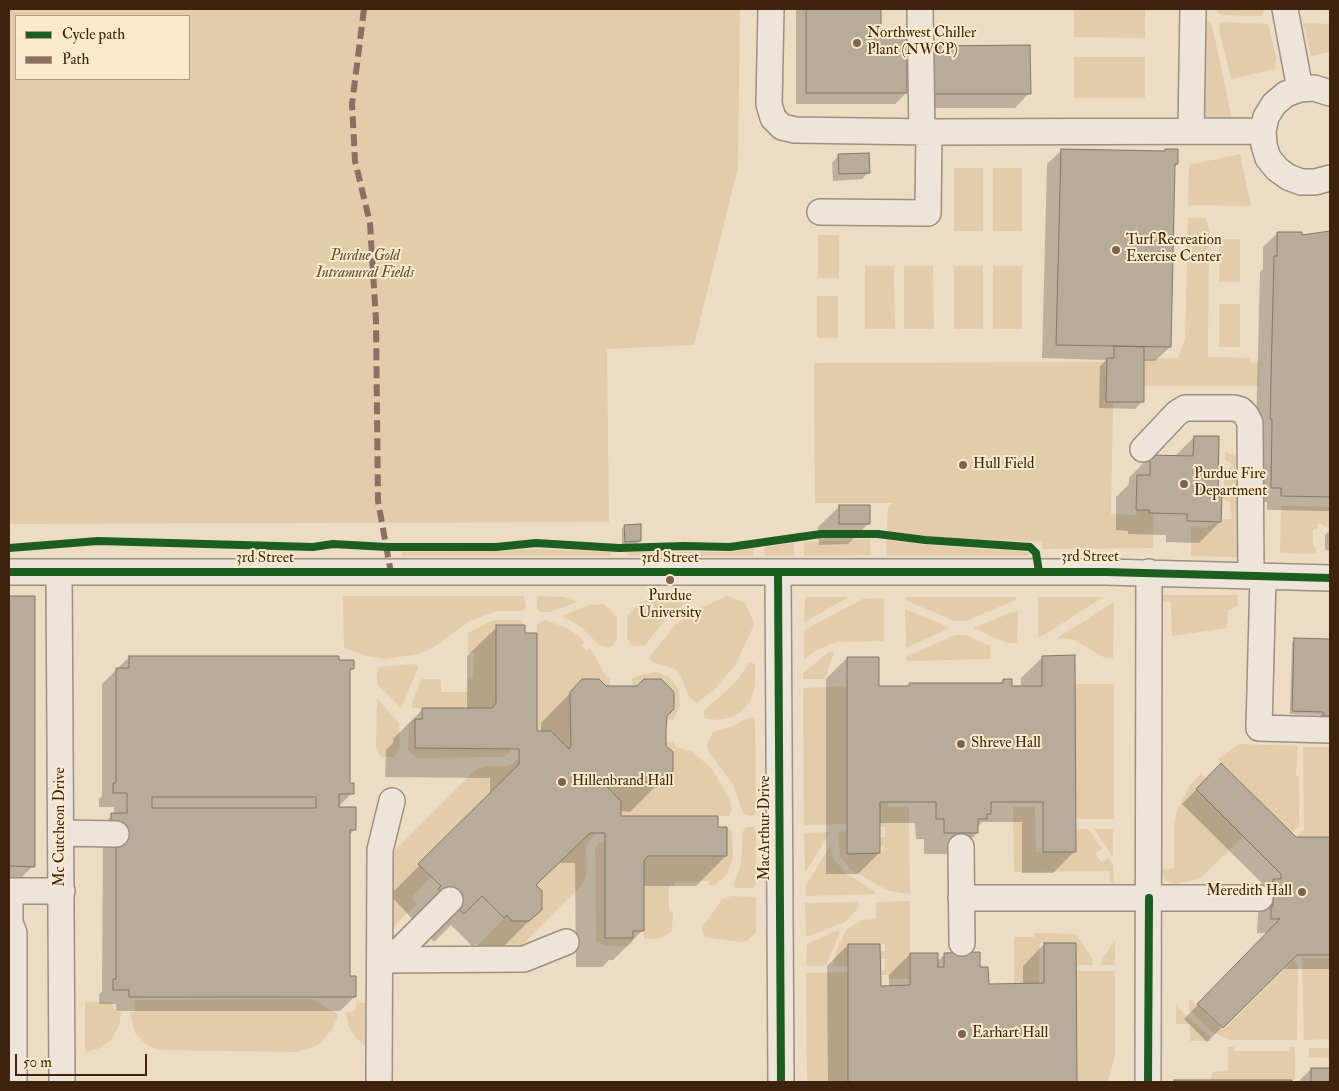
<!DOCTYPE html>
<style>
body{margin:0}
#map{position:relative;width:1339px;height:1091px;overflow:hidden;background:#ebdcc3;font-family:"IM FELL Double Pica",serif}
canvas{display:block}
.frame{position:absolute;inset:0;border:10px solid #3f230e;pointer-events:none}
.legend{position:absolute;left:15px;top:15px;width:175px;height:65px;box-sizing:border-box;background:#fdeacd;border:1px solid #b19a81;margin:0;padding:6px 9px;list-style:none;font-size:15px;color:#3f230e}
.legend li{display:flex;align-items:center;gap:10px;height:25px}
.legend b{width:25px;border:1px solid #b19a81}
.scale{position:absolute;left:15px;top:1054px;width:132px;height:22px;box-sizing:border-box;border:2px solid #3f230e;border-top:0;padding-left:6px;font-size:15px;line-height:18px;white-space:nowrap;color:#3f230e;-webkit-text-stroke:4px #fdeacd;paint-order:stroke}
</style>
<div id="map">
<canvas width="1339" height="1091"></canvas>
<div class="frame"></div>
<ul class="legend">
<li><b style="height:6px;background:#1b5e20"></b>Cycle path</li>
<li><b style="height:6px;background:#8d6e63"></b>Path</li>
</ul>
<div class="scale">50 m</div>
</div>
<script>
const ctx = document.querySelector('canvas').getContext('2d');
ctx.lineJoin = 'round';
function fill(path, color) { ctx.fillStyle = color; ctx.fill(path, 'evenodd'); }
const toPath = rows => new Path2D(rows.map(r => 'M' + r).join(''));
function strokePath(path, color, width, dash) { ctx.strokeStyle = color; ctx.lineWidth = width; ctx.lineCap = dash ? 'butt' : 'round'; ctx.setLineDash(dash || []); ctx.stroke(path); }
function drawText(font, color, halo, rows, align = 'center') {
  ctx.font = font + ' "IM FELL Double Pica",serif'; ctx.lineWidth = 4; ctx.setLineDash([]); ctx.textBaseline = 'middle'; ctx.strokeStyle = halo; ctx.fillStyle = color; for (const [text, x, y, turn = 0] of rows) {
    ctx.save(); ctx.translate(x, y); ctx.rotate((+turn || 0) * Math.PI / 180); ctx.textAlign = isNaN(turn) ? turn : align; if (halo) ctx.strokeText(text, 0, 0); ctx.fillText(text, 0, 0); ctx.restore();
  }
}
const green = toPath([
 [9,9,740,9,738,167,694,345,607,349,609,522,9,524],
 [16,16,189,16,189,79,16,79],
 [1074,9,1145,9,1145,38,1074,37],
 [1216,9,1265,9,1262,16,1221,15,1217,13],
 [1201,20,1210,22,1212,25,1232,119,1210,120,1203,116],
 [1224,22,1268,24,1276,56,1275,69,1231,79,1219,29,1220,24],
 [1303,23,1330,24,1330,52,1311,56],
 [1074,57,1145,57,1145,98,1074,98],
 [1240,154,1251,206,1188,205,1189,165],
 [954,168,983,168,983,231,954,231],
 [993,168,1022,168,1022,231,993,231],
 [1188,218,1206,218,1209,229,1208,357,1250,358,1250,363,1259,362,1259,386,1144,386,1144,359,1178,358,1185,339],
 [818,235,839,235,839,278,818,278],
 [1219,239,1240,239,1240,282,1219,282],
 [865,266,894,266,895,329,865,329],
 [904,266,933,266,934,329,904,329],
 [954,266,983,266,983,329,954,329],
 [993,266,1022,266,1022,329,993,329],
 [817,296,838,296,838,338,817,338],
 [1219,304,1240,304,1240,347,1219,347],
 [1106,362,1106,401,1113,402,1111,514,1137,515,1136,510,1149,510,1149,513,1154,513,1153,548,1043,549,1042,542,931,537,887,531,888,506,893,503,815,503,814,363],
 [1225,452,1239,457,1239,557,1191,556,1191,526,1206,528,1209,525,1221,522,1221,519,1232,519,1230,501,1224,500,1224,493,1229,493,1230,490,1224,485,1224,471,1234,465,1225,460],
 [1281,506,1330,507,1330,527,1325,527,1320,523,1317,525,1318,528,1313,530,1313,547,1316,547,1316,554,1280,553],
 [870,539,871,555,804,556,804,542],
 [886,539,926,545,1029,552,1028,556,887,556],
 [794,543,794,556,765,556,764,547],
 [754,548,753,556,629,556,627,552,732,552],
 [533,549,611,552,611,556,402,556,402,552,504,551],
 [1159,595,1237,595,1238,606,1228,610,1227,628,1172,636,1171,602,1159,602],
 [343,596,524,596,526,607,523,611,497,611,468,622,432,648,419,654,384,659,367,656,344,648],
 [539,596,564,597,577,602,550,612,540,612,537,609,537,598],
 [660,596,687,596,689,601,665,620,645,645,632,646,627,638,627,616,641,602],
 [727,596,745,603,753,620,753,627,736,664,714,690,697,703,690,698,679,673,673,668,654,663,649,658,675,625,692,612],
 [805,597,849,597,804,622],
 [906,597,1016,597,1016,600,965,621,955,621,905,600],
 [1038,597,1103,597,1038,639],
 [884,598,884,641,836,642,815,651,804,660,804,630,863,599],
 [1114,602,1113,658,1105,658,1075,640,1057,638],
 [604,604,617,617,617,638,613,646,608,648,599,645,581,627,562,616,589,605],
 [905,609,950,628,906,648],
 [1018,610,1017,643,1007,643,973,628],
 [499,620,520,620,525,625,496,626,496,703,492,708,413,708,412,706,416,691,422,679,441,679,441,692,468,692,468,678,473,678,474,653,468,653,468,633,491,621],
 [545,620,567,628,577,635,585,642,582,645,586,651,590,648,606,676,610,679,610,686,606,686,599,679,582,679,570,692,571,746,569,749,551,732,537,731,537,624],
 [955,635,965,635,991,646,990,659,907,661,906,657],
 [829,652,834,652,825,679,803,679,803,673],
 [750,662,755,664,755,685,750,702,742,711,732,717,717,720,704,718,704,711,736,682],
 [414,664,418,666,418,668,401,708,377,684,377,670,380,667],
 [656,672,669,677,679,690,680,707,673,720,667,719,661,679,644,679,637,686,633,686,632,679,637,676],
 [1075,684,1114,684,1114,819,1075,819],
 [847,686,847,824,804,825,803,688],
 [377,698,399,723,400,749,394,757,381,757,376,748],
 [747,718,754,718,755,722,756,813,753,816,743,814,733,784,708,751,707,744,713,732,733,726],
 [415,719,415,748,510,749,510,752,504,757,417,758,409,752,408,748,409,723],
 [666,742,673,742,678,748,693,752,712,769,730,799,732,810,729,816,621,816,621,801,604,784,607,782,661,782,673,771,673,752,666,746],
 [1239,744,1298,746,1296,776,1299,776,1299,826,1292,833,1218,759],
 [1303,747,1330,747,1330,837,1296,837,1304,829],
 [519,758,519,764,419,864,431,877,411,898,417,904,391,929,390,857,394,851,475,770,486,766,505,766,512,764],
 [1201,774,1206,779,1196,789,1244,836,1199,879,1174,884,1165,880,1161,870,1174,868,1174,824,1177,810,1190,785],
 [880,802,887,802,888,807,909,807,910,894,890,891,877,885,850,869,840,856,838,832,847,831,847,854,884,852,884,846,880,846,880,837,885,837,885,827,880,827],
 [1013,807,1035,807,1036,852,1075,852,1076,829,1088,829,1102,849,1095,853,1101,862,1108,858,1113,865,1114,885,1110,880,1109,871,1014,872],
 [727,827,732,831,733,858,727,874,715,885,709,885,709,881,674,882,674,886,669,886,669,911,673,912,672,931,662,938,644,939,644,861,648,856,727,856],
 [746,827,754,827,756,832,756,885,753,888,736,888,733,885,741,864,743,831],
 [1094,829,1113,829,1113,857],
 [830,832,807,870,805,870,804,833],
 [590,833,595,833,586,847,587,872,583,884,520,947,473,950,507,915,512,921,529,921,542,910,542,891,536,885],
 [599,843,605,843,605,938,633,938,632,944,628,946,604,946,596,941,595,848],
 [830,846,833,858,846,873,874,891,876,894,806,896,805,887],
 [731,896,756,897,756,933,748,940,742,942,704,937,702,927,722,900],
 [910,901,910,979,889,979,888,975,880,975,880,970,885,970,885,959,880,959,880,951,885,951,885,944,848,944,848,966,832,966,839,944,847,929,862,920,876,919,876,902],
 [857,902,860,906,845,922,806,937,805,903],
 [838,930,840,932,826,966,806,966,807,944],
 [1034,933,1076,934,1092,958,1093,965,1076,965,1076,943,1040,943,1039,983,1014,983,1014,937,1034,937],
 [1115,941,1115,965,1100,965,1102,959],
 [1302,958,1330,958,1330,1039,1304,1040],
 [1294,960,1298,966,1297,1040,1231,1040,1212,1032,1189,1010,1189,1002,1191,999,1223,1030],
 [1076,971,1115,971,1115,1056,1108,1082,1077,1082],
 [848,972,848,1082,807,1082,806,973],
 [313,999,337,1014,337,1018,333,1028,321,1042,313,1047,296,1052,159,1050,146,1044,135,1033,130,1012,135,1012,134,1000],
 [85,1002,111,1002,115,1011,121,1013,119,1026,111,1040,100,1048,85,1052],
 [357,1003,367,1003,366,1046,356,1038,348,1025,346,1013,355,1011],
 [1176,1006,1210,1037,1211,1041,1190,1041,1190,1024,1176,1024],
 [1228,1047,1234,1047,1234,1051,1289,1051,1289,1047,1295,1047,1295,1080,1210,1080,1213,1072,1228,1071],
 [1309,1048,1330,1048,1330,1058,1309,1057]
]);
const shadow = toPath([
 [796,9,880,9,880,32,906,93,895,104,796,104],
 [917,61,1029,93,1015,108,918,108],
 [1062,150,1163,152,1166,150,1177,164,1174,167,1170,347,1155,361,1143,361,1142,402,1135,409,1099,408,1100,366,1106,360,1042,358,1047,164],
 [839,155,869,172,862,179,833,181,832,163],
 [1330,232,1330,511,1267,510,1267,502,1257,502,1256,433,1260,272,1263,269,1263,247,1278,233,1301,236],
 [1194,437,1217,497,1220,522,1199,543,1166,542,1166,535,1128,534,1128,531,1116,530,1116,497,1129,484,1129,478,1150,456,1174,457],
 [840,506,869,523,848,544,819,545,818,527],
 [625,526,640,541,637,544,622,544,622,529],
 [1330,530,1330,551,1325,550,1325,535],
 [9,598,33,598,33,866,12,887,9,887],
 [497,627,536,732,541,732,541,723,583,680,606,687,665,716,665,746,672,770,630,812,620,811,620,817,717,828,726,856,696,886,642,886,642,931,613,960,609,960,602,967,576,967,575,863,559,863,535,886,541,909,499,951,482,950,476,944,473,947,451,925,434,942,390,895,490,794,490,778,385,777,386,750,393,743,393,739,423,709,467,709,467,656],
 [1295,639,1330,640,1330,718,1320,719,1320,715,1290,714,1292,643],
 [129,657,338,661,352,669,349,672,349,784,352,793,337,808,355,829,349,835,349,977,355,996,340,1011,116,1011,116,1004,99,1004,99,995,102,991,103,841,97,829,114,814,114,807,99,807,99,799,102,796,102,684],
 [1043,657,1074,852,1053,873,1022,873,1022,822,982,822,977,827,977,833,956,854,924,854,924,839,916,839,915,823,879,823,879,853,858,874,826,874,826,679,847,658,878,688,907,688,910,685,999,684,1003,680,1011,687,1021,687,1021,678],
 [1221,765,1296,839,1330,838,1330,969,1281,969,1207,1042,1184,1019,1268,933,1257,933,1259,894,1266,887,1182,804],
 [1044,944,1075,944,1076,1082,828,1082,827,966,848,945,879,987,889,987,889,975,910,954,937,962,945,954,979,968,987,985,1023,985,1023,966],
 [1311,1069,1330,1069,1330,1082,1298,1082]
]);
const building = toPath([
 [806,9,881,9,881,31,907,31,907,93,806,93,806,9],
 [1030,45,1031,94,932,94,931,46,1030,45],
 [1061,149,1165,151,1165,149,1178,149,1178,164,1175,164,1171,347,1056,345,1061,149],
 [869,153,870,173,839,174,838,154,869,153],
 [1330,231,1330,497,1281,496,1281,488,1271,488,1272,419,1270,419,1274,256,1277,256,1277,232,1302,232,1302,235,1330,231],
 [1114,346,1144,347,1144,402,1106,402,1107,358,1114,358,1114,346],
 [1194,436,1219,436,1218,496,1222,496,1221,522,1187,521,1187,514,1149,513,1149,510,1136,510,1137,475,1150,475,1150,455,1193,456,1194,436],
 [839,505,870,505,870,524,839,524,839,505],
 [641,524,641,541,625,542,624,525,641,524],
 [9,596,35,596,35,867,9,866,9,596],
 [496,625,525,625,525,633,537,633,537,731,551,731,569,749,571,746,570,692,582,679,599,679,606,686,637,686,644,679,661,679,674,692,674,709,667,716,666,731,666,746,673,752,673,771,661,782,607,782,604,784,621,801,621,816,718,816,718,827,727,827,727,856,648,856,644,861,644,931,633,931,633,938,605,938,605,833,590,833,536,885,542,891,542,910,529,921,512,921,507,915,504,918,482,896,464,914,438,889,441,886,418,864,519,764,519,749,415,748,415,719,422,719,422,708,492,708,496,703,496,625],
 [1294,638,1330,639,1330,716,1323,716,1323,712,1292,711,1294,638],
 [1075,655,1076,852,1043,852,1043,802,991,802,991,814,987,814,987,819,978,819,978,833,944,833,944,819,936,819,936,802,880,802,880,853,847,854,847,657,879,657,879,686,909,686,909,683,1003,683,1003,679,1012,679,1012,686,1042,686,1042,656,1075,655],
 [129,656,339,656,339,660,354,660,354,669,350,669,350,783,354,783,354,794,339,794,339,807,356,807,356,830,350,830,350,976,356,976,356,997,129,997,129,990,113,990,113,979,116,979,116,827,111,827,111,813,127,813,127,793,113,793,113,783,116,783,116,668,129,668,129,656],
 [152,797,316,797,316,808,152,808,152,797],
 [1221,763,1296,837,1330,837,1330,955,1297,955,1223,1028,1197,1004,1280,919,1271,919,1271,906,1273,906,1273,879,1281,879,1281,874,1196,789,1221,763],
 [1044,943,1076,943,1077,1082,848,1082,848,944,880,944,881,986,910,985,910,953,938,953,938,967,944,967,944,953,980,952,980,967,988,967,989,984,1044,983,1044,943],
 [1311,1068,1330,1068,1330,1082,1311,1082,1311,1068],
 [1174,1080,1292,1080,1292,1082,1174,1082,1174,1080]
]);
const minor = toPath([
 [771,9,769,104,773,118,782,127,795,130,929,132,1263,131],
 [920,9,922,132],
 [1285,9,1300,89],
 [1330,93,1314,88,1300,89,1286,94,1274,104,1266,117,1263,131,1264,145,1268,158,1277,169,1288,177,1301,182,1315,182,1330,178],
 [1191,130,1193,9],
 [820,212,928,213,929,132],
 [1143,449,1177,413,1185,408,1234,408,1241,410,1246,415,1250,423,1251,576],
 [9,572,1106,572,1330,578],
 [59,572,62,1082],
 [778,573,781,1082],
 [1263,577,1259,728,1330,730],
 [61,833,116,834],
 [961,847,962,943],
 [9,891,62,891],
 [10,891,10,923,14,933,14,1082],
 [961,898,1260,898],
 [380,960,524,959,566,942],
 [390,960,450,900],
 [379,1082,380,850,392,801],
 [1148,1082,1149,572]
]);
const quiet = toPath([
 [364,9,352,104,355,161,370,223,376,321,378,501,391,573]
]);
const cycleway = toPath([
 [9,548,98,541,313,547,333,544,387,547,496,547,536,543,619,548,684,546,730,547,821,534,878,534,925,540,1030,547,1036,553,1039,572],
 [9,572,1106,572,1330,578],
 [778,573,781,1082],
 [1148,1082,1149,898]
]);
const markers = [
 [857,43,5,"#7b644d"],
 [1116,250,5,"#7b644d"],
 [963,465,5,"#7b644d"],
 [1184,484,5,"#7b644d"],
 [670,580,5,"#7b644d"],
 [961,744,5,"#7b644d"],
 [562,782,5,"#7b644d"],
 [1302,892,5,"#7b644d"],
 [962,1034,5,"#7b644d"]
];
const poiNames = [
 ["Northwest Chiller",867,34],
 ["Plant (NWCP)",867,51],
 ["Turf Recreation",1126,241],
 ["Exercise Center",1126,258],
 ["Hull Field",973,465],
 ["Purdue Fire",1194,475],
 ["Department",1194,492],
 ["Purdue",670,597,"center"],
 ["University",670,614,"center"],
 ["Shreve Hall",971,744],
 ["Hillenbrand Hall",572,782],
 ["Meredith Hall",1292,892,"right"],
 ["Earhart Hall",972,1034]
];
const parkNames = [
 ["Purdue Gold",365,257],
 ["Intramural Fields",365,274]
];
const streetNames = [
 ["3rd Street",1090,558],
 ["3rd Street",265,559],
 ["3rd Street",670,559],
 ["Mc Cutcheon Drive",61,827,-90],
 ["MacArthur Drive",766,828,-90]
];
fill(green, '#e3ccaa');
fill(shadow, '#0003');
fill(building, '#b7ab99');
strokePath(building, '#847768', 1);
strokePath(minor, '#9c9080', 28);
strokePath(minor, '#ede5d9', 25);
strokePath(quiet, '#8d6e63', 6, [12, 6]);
strokePath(cycleway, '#1b5e20', 8);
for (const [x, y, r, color] of markers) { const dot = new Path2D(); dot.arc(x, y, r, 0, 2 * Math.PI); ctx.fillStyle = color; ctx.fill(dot); strokePath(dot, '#fdeacd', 2); }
drawText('15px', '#3f230e', '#fdeacd', poiNames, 'left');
drawText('italic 15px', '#664a30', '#fdeacd', parkNames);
drawText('15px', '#3f230e', '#fdeacd', streetNames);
</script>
